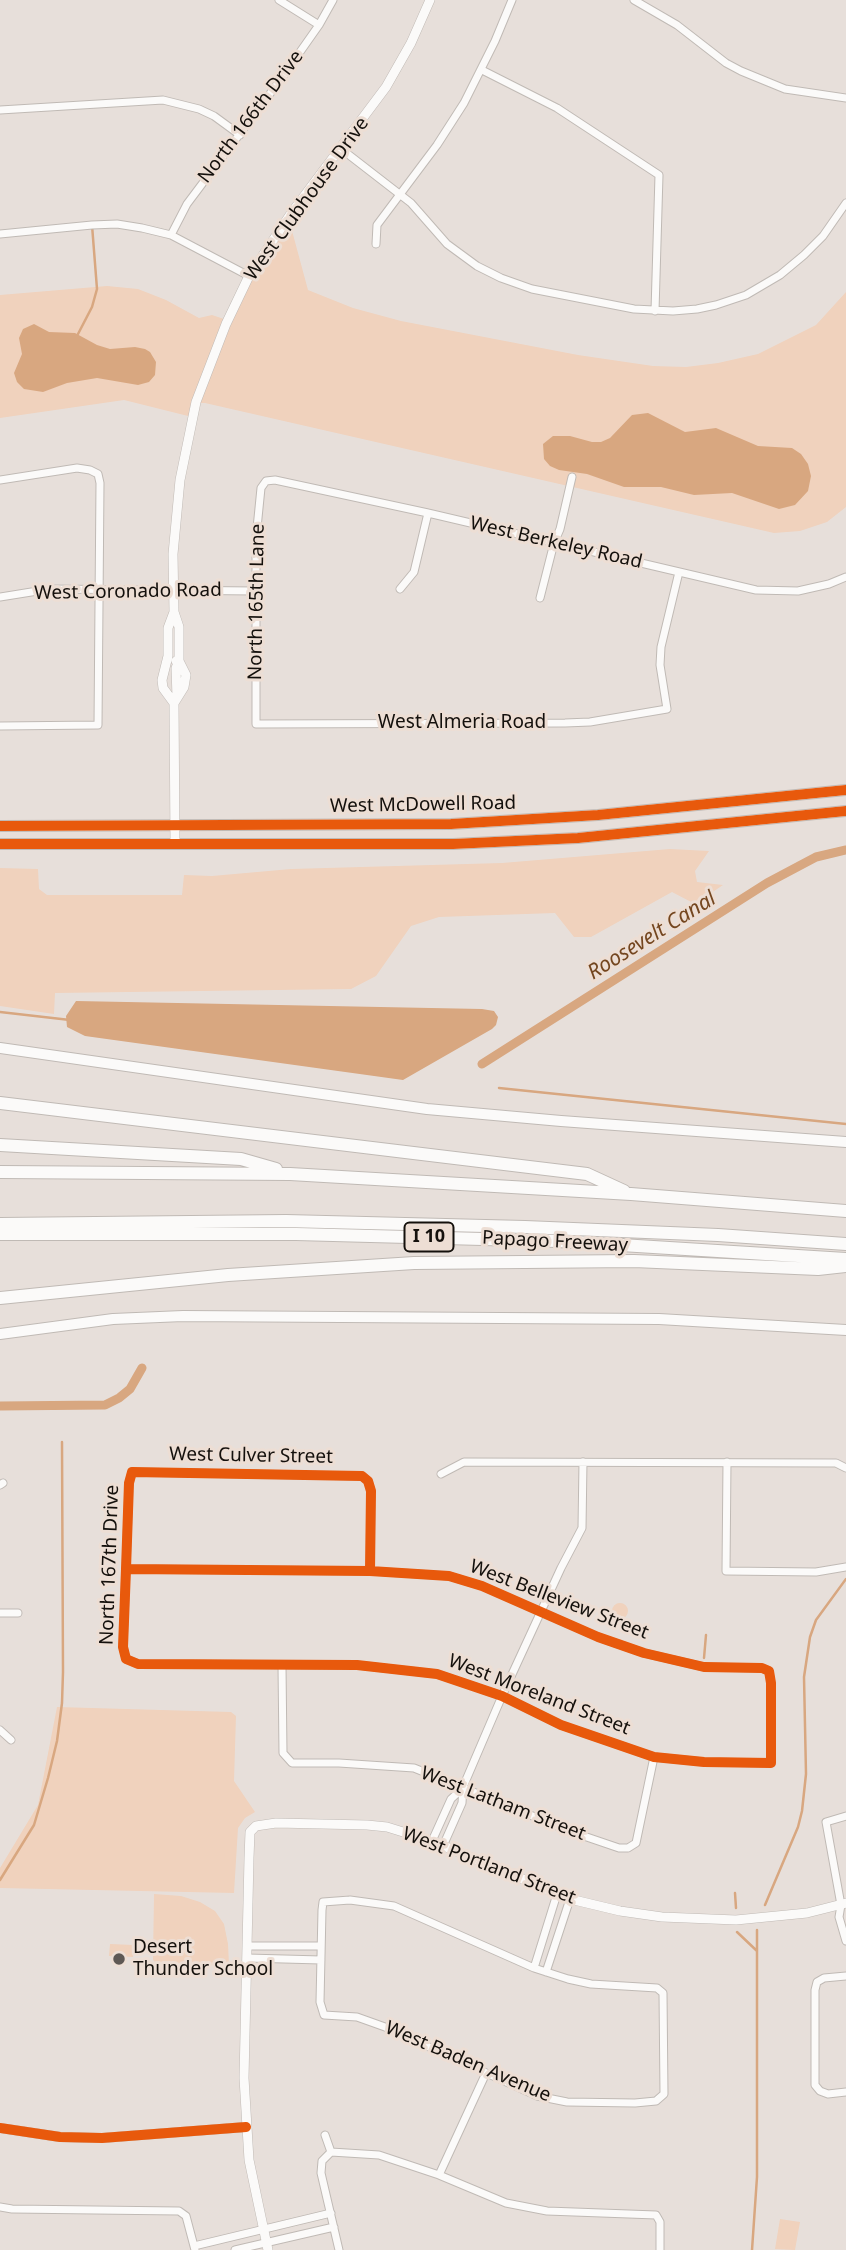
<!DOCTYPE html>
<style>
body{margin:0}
canvas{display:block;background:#e7dfda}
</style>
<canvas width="846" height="2250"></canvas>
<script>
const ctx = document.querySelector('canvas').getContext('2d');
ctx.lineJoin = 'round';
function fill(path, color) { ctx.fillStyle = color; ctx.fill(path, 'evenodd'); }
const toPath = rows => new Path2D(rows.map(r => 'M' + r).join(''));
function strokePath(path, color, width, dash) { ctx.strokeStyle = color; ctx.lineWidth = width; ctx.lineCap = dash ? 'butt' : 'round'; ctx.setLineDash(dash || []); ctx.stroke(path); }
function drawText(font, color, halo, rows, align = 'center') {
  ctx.font = font + ' "Noto Sans",sans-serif'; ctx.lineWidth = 6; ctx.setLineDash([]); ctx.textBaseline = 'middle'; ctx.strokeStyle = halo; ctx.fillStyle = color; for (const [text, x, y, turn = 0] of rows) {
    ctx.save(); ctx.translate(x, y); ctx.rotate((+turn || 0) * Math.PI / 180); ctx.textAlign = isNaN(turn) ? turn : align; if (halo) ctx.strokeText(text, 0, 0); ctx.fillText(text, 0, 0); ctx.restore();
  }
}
const green = toPath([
 [284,223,291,227,308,290,353,308,401,321,578,355,653,366,686,367,718,363,758,354,816,325,846,292,846,507,827,522,800,531,774,533,205,403,196,403,192,417,124,400,0,418,0,295,107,286,138,289,166,300,199,318,212,315,227,320],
 [670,849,709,851,695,871,697,882,723,885,695,904,672,892,591,937,574,937,555,913,439,917,411,926,376,976,351,989,55,993,54,1014,0,1006,0,868,38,869,39,889,47,895,182,895,184,875,212,876,291,869,502,863],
 '612 1611a8 8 0 1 1 16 0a8 8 0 1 1-16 0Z',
 [57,1707,231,1712,236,1716,234,1781,255,1812,245,1818,238,1828,234,1893,0,1888,0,1868,38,1805],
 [154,1894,181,1896,200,1902,215,1911,224,1924,228,1944,229,1965,159,1966,153,1960],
 [110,1944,133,1945,133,1957,109,1956],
 [780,2219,800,2222,795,2250,775,2249]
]);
const water = toPath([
 [34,324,49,332,75,333,97,345,110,349,135,347,145,349,150,352,156,362,155,375,149,382,138,385,97,378,67,383,43,392,24,389,17,382,14,373,22,354,19,338,23,329],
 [648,413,685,432,716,428,758,446,792,448,801,454,808,464,811,476,808,491,795,505,779,509,732,493,694,495,661,487,624,487,587,474,559,470,550,466,544,459,543,444,553,436,570,436,592,442,601,442,610,438,632,415],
 [76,1001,482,1009,494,1011,498,1017,496,1025,492,1029,403,1080,85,1036,67,1027,66,1016]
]);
const stream = toPath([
 [78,334,92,307,97,289,92,225],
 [0,1012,70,1020],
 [499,1088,846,1124],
 [704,1658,706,1635],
 [0,1880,34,1825,48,1778,57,1741,62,1703,63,1672,62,1442],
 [735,1893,736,1908],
 [765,1905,798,1827,802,1811,806,1774,804,1677,810,1637,816,1620,846,1579],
 [737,1932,757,1951],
 [752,2250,757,2177,757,1930]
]);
const canal = toPath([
 [482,1064,767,883,816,857,846,850],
 [0,1406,105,1405,119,1398,130,1389,142,1368]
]);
const minor = toPath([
 [279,0,319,25],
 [634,0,677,25,726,63,741,71,785,89,846,98],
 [482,70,557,108,659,175,655,311],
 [0,110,163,100,199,109,214,116,240,135],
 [340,148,411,203,447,244,477,266,501,278,532,289,634,309,673,311,697,309,716,305,746,295,780,275,804,255,823,236,846,203],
 [0,234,92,225,117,224,142,228,171,235,249,276],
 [171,235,187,204,281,79,319,25,333,0],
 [376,244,377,225,437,145,464,103,495,41,512,0],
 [0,480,77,468,90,470,98,474,100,483,98,725,0,726],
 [679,572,661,647,660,665,667,709,590,722,565,723,256,724,256,538,261,488,266,481,275,480,428,513,756,590,798,591,829,584,846,577],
 [400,589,414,572,428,513],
 [0,597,50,589,255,591],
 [540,598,554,543,560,529,572,477],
 [727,1462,726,1571,816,1572,846,1567],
 [441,1474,464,1462,836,1463,846,1468],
 [0,1485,3,1483],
 [126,1569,370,1571,449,1576,482,1586,598,1637,644,1653,704,1667,762,1668,769,1671,771,1683,771,1763,704,1762,654,1757,561,1725,502,1696,437,1674,357,1665,138,1664,126,1659,123,1647,126,1569,129,1483,132,1472,362,1476,368,1481,371,1491,370,1571],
 [0,1613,18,1613],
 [282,1666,283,1753,292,1763,339,1763,414,1768,572,1832,619,1848,628,1848,636,1843,654,1757],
 [0,1730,11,1740],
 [846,1816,826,1822,841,1905,839,1917,846,1941],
 [432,1841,451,1799,463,1788],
 [443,1846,462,1803,463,1787,502,1696,561,1568,582,1528,583,1462],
 [350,1900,394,1906,534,1968,568,1979,591,1984,657,1988,663,1993,664,2094,656,2101,635,2103,567,2102,537,2096,385,2027,357,2017,324,2015,320,2002,322,1910,323,1902,350,1900],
 [247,1946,321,1946],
 [247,1958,321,1960],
 [534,1968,557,1894],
 [546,1972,570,1899],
 [846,1976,824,1978,817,1982,815,1990,815,2085,820,2091,828,2094,846,2092],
 [325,2135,331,2152],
 [331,2152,379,2155,439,2175,506,2203,547,2211,656,2215,660,2222,660,2250],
 [331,2152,322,2161,321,2173,339,2250],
 [439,2175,486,2073],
 [0,2207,12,2209,179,2211,186,2216,195,2250],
 [194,2246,331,2213],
 [235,2250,334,2227]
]);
const tertiary = toPath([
 [174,612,168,628,168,656,162,680,163,688,174,703],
 [176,661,179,661,176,668,177,697],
 [175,844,174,703,184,687,186,675,179,661,179,627,174,612,173,554,180,480,196,402,226,324,249,276,290,215,386,87,411,43,430,0],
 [0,2128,60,2137,102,2138,246,2127],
 [268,2250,249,2160,244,2078,249,1858,250,1832,256,1826,276,1823,367,1825,387,1827,432,1841,570,1899,620,1911,662,1917,736,1920,807,1913,846,1903]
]);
const primary = toPath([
 [0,826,451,824,598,815,846,790],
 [0,844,453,844,578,838,846,811],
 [0,1048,427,1109,561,1121,846,1142],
 [0,1334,113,1319,183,1316,659,1319,846,1330]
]);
const motorway = toPath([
 [0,1103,587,1174,624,1191],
 [0,1145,241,1159,276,1169],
 [0,1172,290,1174,631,1194,846,1211],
 [0,1224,286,1221,525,1227,718,1235,846,1244],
 [0,1234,296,1234,557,1241,846,1259],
 [0,1298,228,1275,414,1263,634,1261,818,1269,846,1266]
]);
const cycleway = toPath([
 [0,826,451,824,598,815,846,790],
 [0,844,453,844,578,838,846,811],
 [126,1569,370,1571,449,1576,482,1586,598,1637,644,1653,704,1667,762,1668,769,1671,771,1683,771,1763,704,1762,654,1757,561,1725,502,1696,437,1674,357,1665,138,1664,126,1659,123,1647,126,1569,129,1483,132,1472,362,1476,368,1481,371,1491,370,1571],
 [0,2128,60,2137,102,2138,246,2127]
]);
const markers = [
 [119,1959,7,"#5e5854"]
];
const shields = [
 [429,1237,49]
];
const shieldNames = [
 ["I 10",429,1237]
];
const streetNames = [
 ["North 166th Drive",251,117,-53],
 ["West Clubhouse Drive",307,199,-54],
 ["West Berkeley Road",556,543,13],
 ["West Coronado Road",128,592,-1],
 ["North 165th Lane",257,602,-89],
 ["West Almeria Road",462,723],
 ["West McDowell Road",423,805,-1],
 ["Papago Freeway",555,1242,3],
 ["West Culver Street",251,1456,1],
 ["North 167th Drive",110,1565,-88],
 ["West Belleview Street",559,1600,21],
 ["West Moreland Street",539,1695,21],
 ["West Latham Street",503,1804,21],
 ["West Portland Street",489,1866,21],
 ["West Baden Avenue",468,2062,23]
];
const poiNames = [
 ["Desert",133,1948],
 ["Thunder School",133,1970]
];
const waterNames = [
 ["Roosevelt Canal",652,936,-32]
];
fill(green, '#f0d2bd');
fill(water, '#d8a780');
strokePath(stream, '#d8a780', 2.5);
strokePath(canal, '#d8a780', 9);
strokePath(minor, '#c0bab5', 9);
strokePath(tertiary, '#c0bab5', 10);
strokePath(primary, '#c0bab5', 12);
strokePath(motorway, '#c0bab5', 14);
strokePath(minor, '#fbfaf9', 7);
strokePath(tertiary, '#fbfaf9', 9);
strokePath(primary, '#fbfaf9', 10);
strokePath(motorway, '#fbfaf9', 12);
strokePath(cycleway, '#e8590c', 10);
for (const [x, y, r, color] of markers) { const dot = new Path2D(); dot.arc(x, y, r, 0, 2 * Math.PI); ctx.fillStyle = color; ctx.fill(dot); strokePath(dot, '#edded4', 2.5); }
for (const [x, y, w] of shields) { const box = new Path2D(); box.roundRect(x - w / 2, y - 14.5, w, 29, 5); ctx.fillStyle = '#edded4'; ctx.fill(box); strokePath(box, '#14100c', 2); }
drawText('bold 18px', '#14100c', null, shieldNames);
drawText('19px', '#14100c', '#edded4', streetNames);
drawText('19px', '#14100c', '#edded4', poiNames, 'left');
drawText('italic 21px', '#74461f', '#edded4', waterNames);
</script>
